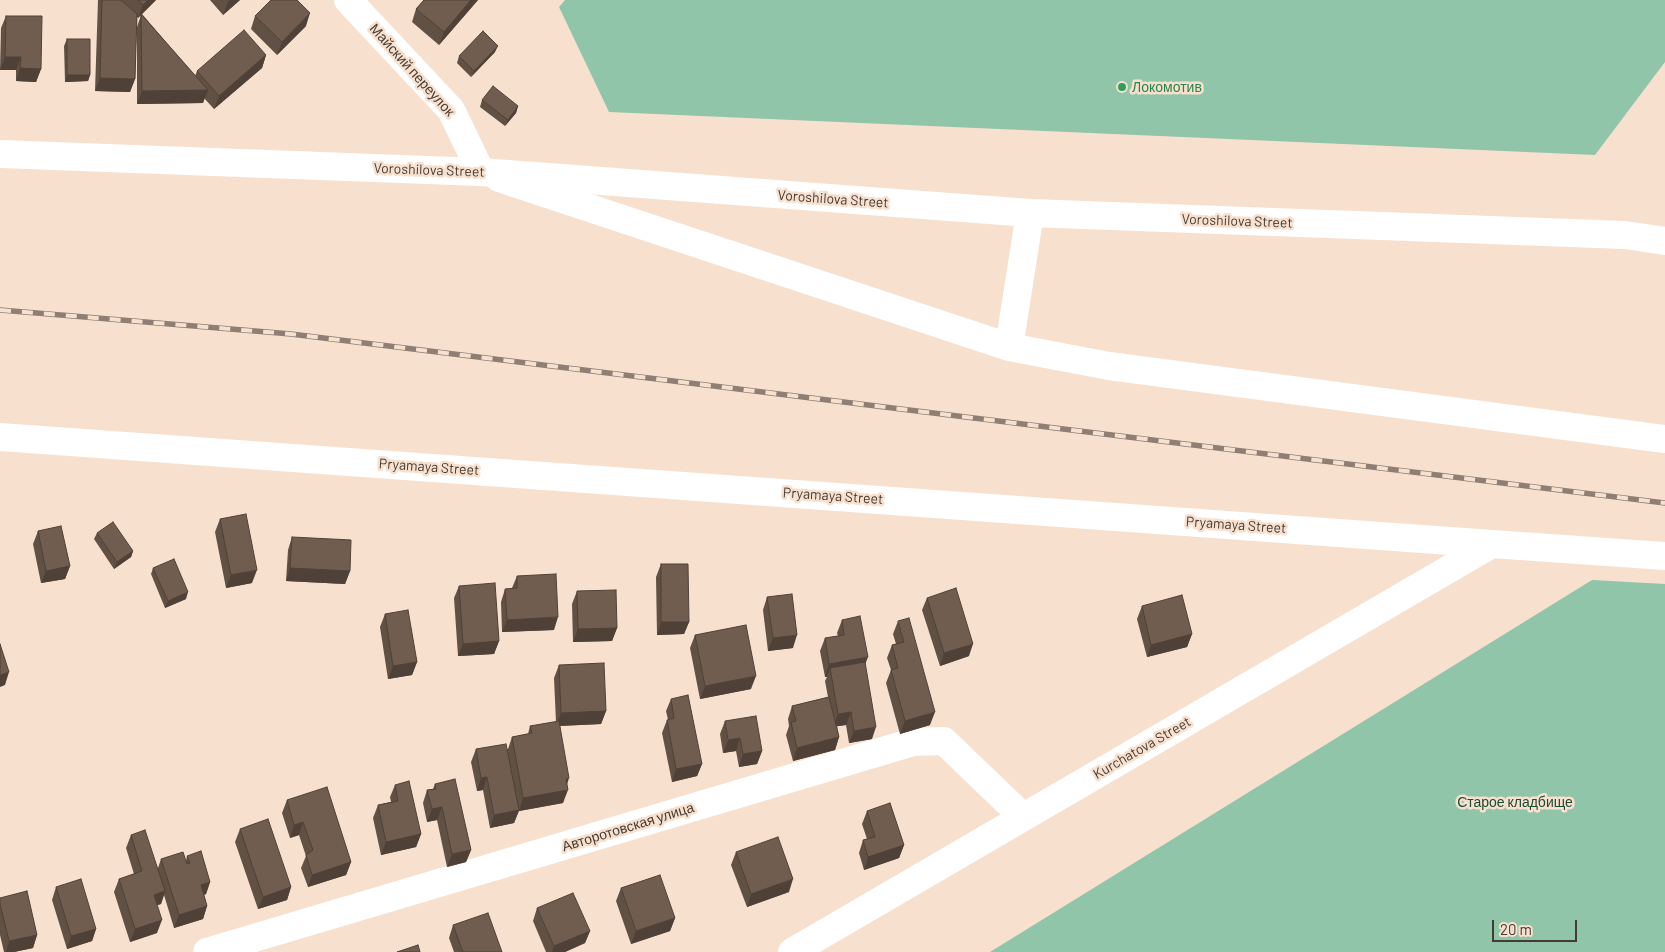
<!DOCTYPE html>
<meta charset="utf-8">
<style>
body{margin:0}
#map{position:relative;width:1665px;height:952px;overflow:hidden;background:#f8e0cf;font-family:Barlow,sans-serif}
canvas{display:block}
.scale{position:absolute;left:1492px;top:920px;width:85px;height:22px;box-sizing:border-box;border:2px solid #443b34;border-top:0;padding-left:6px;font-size:15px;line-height:18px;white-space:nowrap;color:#443b34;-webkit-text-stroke:4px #f8e0cf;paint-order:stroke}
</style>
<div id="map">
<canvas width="1665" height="952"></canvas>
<div class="scale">20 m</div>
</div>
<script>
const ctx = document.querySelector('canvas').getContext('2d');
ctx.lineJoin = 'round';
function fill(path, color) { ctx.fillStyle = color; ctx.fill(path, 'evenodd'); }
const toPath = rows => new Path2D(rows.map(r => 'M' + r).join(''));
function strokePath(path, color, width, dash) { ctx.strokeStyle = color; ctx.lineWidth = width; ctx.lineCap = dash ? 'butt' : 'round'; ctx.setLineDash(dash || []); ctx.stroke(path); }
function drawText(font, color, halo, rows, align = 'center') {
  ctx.font = font + ' Barlow,sans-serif'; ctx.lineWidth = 5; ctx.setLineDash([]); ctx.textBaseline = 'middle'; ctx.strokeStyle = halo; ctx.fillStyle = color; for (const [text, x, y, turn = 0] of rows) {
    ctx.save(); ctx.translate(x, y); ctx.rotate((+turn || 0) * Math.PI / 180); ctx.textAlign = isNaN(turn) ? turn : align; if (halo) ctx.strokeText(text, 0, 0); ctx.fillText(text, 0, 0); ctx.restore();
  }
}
const green = toPath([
 [565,0,1665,0,1665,62,1595,155,609,112,559,7],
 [1592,580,1665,584,1665,952,990,952]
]);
const minor = toPath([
 [348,0,451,110,481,172],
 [1492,544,1665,556],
 [207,952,913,742,944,741,1023,817]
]);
const tertiary = toPath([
 [0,437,1492,544],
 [792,952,1492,544]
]);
const secondary = toPath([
 [499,178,1009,347,1109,366,1665,439],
 [1009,347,1030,213]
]);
const primary = toPath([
 [0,154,481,172,1030,213,1625,235,1665,241]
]);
const rail = toPath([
 [0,310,291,334,1665,503]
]);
const wall = toPath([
 [98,0,156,0,142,14,195,76,197,71,266,55,262,68,214,109,204,98,203,103,137,104,137,27,141,15,138,18,137,17,135,79,130,92,95,91],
 [210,0,240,0,223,15],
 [424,0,478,0,439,45,412,22,416,9],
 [6,16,41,69,36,82,16,81,16,70,0,70,1,28],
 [255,16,306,26,277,55,251,29],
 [67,39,90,75,88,81,65,82,64,46],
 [495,52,471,77,457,63,459,56],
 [482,100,518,106,516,113,505,126,480,107],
 [220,519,252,583,226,588,215,532],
 [38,531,70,566,65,579,41,583,33,544],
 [97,533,133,551,131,557,114,569,94,539],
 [292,537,350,571,345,584,286,581,288,550],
 [661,564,689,622,684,634,657,635,656,577],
 [153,568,186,599,165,608,151,574],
 [517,576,554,630,502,632,501,602,505,589,512,588],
 [459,586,499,641,494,654,458,656,454,598],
 [577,591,617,628,612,641,573,642,572,604],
 [767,597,793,648,768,651,763,610],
 [927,598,969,656,940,666,922,610],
 [1142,606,1192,634,1187,647,1147,657,1137,619],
 [385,614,417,662,412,675,388,679,380,627],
 [842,620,865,664,872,739,849,743,846,725,837,726,839,737,835,750,793,761,786,735,789,726,788,719,792,706,828,697,825,681,827,677,825,677,820,651,825,638,838,636,837,633],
 [898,621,930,725,900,734,886,683,891,670,887,658,892,645,896,644,893,634],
 [695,635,751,689,700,699,690,648],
 [559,665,606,711,601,724,560,726,567,785,563,803,519,811,514,823,490,828,483,790,477,791,471,762,476,749,508,749,512,737,528,734,530,726,556,722,554,678],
 [671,699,702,764,697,776,672,782,662,733,667,720,668,720,666,711],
 [725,721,762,751,757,764,739,767,736,751,723,753,720,734],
 [435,784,471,850,466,862,447,867,437,820,427,822,423,803,427,790,433,789],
 [395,785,421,834,416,847,381,855,373,818,378,805,391,802,390,797],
 [287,800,351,862,346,875,308,887,301,868,306,856,299,835,290,838,282,813],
 [867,811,904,845,899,858,864,870,859,853,863,840,867,839,862,824],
 [240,829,291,887,287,900,258,909,235,842],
 [131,835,158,868,161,859,186,861,187,856,210,882,206,894,204,895,207,906,203,919,174,928,164,895,161,904,157,905,157,933,130,942,114,892,119,879,134,874,126,848],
 [736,852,789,892,747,907,731,865],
 [56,887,96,929,92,941,67,949,52,900],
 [621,888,675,918,670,931,631,944,616,901],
 [0,898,37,935,33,948,14,952,4,952,0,935],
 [537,908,590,931,585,943,565,952,546,952,533,921],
 [453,925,502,952,454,952,449,938]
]);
const shadedWall = toPath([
 [148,0,156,0,138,18,143,5],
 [230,0,240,0,223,15,228,2],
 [471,0,478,0,439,45,444,32],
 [310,13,306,26,277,55,282,42],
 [498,46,495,52,471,77,474,71],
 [266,55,262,68,214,109,219,96],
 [5,57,21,57,16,70,0,70],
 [20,68,41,69,36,82,16,81],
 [67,75,90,75,88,81,65,82],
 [100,78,135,79,130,92,95,91],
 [208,90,203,103,137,104,142,91],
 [518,106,516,113,505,126,508,120],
 [133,551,131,557,114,569,117,562],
 [70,566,65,579,41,583,46,571],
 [290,568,350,571,345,584,286,581],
 [257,570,252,583,226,588,231,575],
 [188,592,186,599,165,608,168,601],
 [558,617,554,630,502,632,507,620],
 [661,622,689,622,684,634,657,635],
 [617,628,612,641,573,642,578,629],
 [1192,634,1187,647,1147,657,1151,645],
 [797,635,793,648,768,651,773,638],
 [499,641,494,654,458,656,463,644],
 [973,644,969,656,940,666,944,653],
 [868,657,863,670,830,668,827,677,825,677,829,664],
 [417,662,412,675,388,679,393,666],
 [9,672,5,685,0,687,0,675],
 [756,676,751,689,700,699,705,686],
 [606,711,601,724,556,726,561,713],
 [851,712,846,725,833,727,838,714],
 [935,712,930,725,900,734,905,721],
 [876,727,872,739,849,743,854,731],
 [839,737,835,750,793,761,797,748],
 [740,738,736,751,723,753,728,740],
 [762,751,757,764,739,767,743,754],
 [702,764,697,776,672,782,676,769],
 [487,777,483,790,477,791,481,778],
 [569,778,565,791,568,790,563,803,519,811,523,798,566,779],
 [442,807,437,820,427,822,432,809],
 [519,810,514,823,490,828,494,815],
 [303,822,299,835,290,838,294,825],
 [421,834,416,847,381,855,386,842],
 [904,845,899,858,864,870,868,857],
 [471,850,466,862,447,867,452,854],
 [351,862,346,875,308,887,312,875],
 [793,879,789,892,747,907,751,894],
 [210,882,206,894,196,898,201,885],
 [291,887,287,900,258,909,263,897],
 [165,891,161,904,149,908,154,895],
 [207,906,203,919,174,928,179,915],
 [675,918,670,931,631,944,636,931],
 [162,920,157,933,130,942,135,929],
 [96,929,92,941,67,949,71,936],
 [590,931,585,943,565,952,552,952,554,946],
 [37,935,33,948,14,952,6,952,9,941]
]);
const building = toPath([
 [102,0,121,0,137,14,135,79,100,78,102,0],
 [138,0,148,0,143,5,138,0],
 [271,0,297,0,310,13,282,42,255,16,271,0],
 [424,0,471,0,444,32,416,9,424,0],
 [141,14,208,90,142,91,141,14],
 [6,16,42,16,41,69,20,68,21,57,5,57,6,16],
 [244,30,266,55,219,96,197,71,244,30],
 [483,31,498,46,474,71,459,56,483,31],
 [67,39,90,39,90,75,67,75,67,39],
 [493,86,518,106,508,120,482,100,493,86],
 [246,514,257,570,231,575,220,519,246,514],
 [113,522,133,551,117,562,97,533,113,522],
 [61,526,70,566,46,571,38,531,61,526],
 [292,537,351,540,350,571,290,568,292,537],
 [174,559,188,592,168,601,153,568,174,559],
 [661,564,688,564,689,622,661,622,661,564],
 [556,574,558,617,507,620,505,589,517,588,517,576,556,574],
 [495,583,499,641,463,644,459,586,495,583],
 [956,588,973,644,944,653,927,598,956,588],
 [616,590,617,628,578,629,577,591,616,590],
 [792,594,797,635,773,638,767,597,792,594],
 [1182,595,1192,634,1151,645,1142,606,1182,595],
 [408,610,417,662,393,666,385,614,408,610],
 [860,616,868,657,829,664,825,638,844,635,842,620,860,616],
 [909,618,935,712,905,721,891,670,898,668,892,645,904,642,898,621,909,618],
 [746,625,756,676,705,686,695,635,746,625],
 [0,644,9,672,0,675,0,644],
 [865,662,876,727,854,731,851,712,838,714,830,668,865,662],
 [604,663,606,711,561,713,559,665,604,663],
 [688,695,702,764,676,769,667,720,674,718,671,699,688,695],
 [829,697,839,737,797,748,791,722,796,721,792,706,829,697],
 [756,716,762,751,743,754,740,738,728,740,725,721,756,716],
 [559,721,569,778,566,779,568,790,523,798,512,737,532,733,530,726,559,721],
 [506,744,519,810,494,815,487,777,481,778,476,749,506,744],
 [455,779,471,850,452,854,442,807,432,809,427,790,436,789,435,784,455,779],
 [409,781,421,834,386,842,378,805,398,801,395,785,409,781],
 [327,787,351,862,312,875,306,855,313,850,303,822,294,825,287,800,327,787],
 [890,803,904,845,868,857,863,840,875,837,867,811,890,803],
 [268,819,291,887,263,897,240,829,268,819],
 [145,830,165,891,154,895,162,920,135,929,119,879,142,871,131,835,145,830],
 [778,837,793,879,751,894,736,852,778,837],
 [201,851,210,882,201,885,207,906,179,915,161,859,183,852,187,864,190,863,187,856,201,851],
 [660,875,675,918,636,931,621,888,660,875],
 [81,879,96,929,71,936,56,887,81,879],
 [27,891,37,935,9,941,0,904,0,898,27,891],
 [573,893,590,931,554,946,537,908,573,893],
 [488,913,502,952,463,952,453,925,488,913],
 [418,945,420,952,397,952,418,945]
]);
const markers = [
 [1122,87,5,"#2e9e5b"]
];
const streetNames = [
 ["Майский переулок",412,70,48],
 ["Voroshilova Street",429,170,2],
 ["Voroshilova Street",833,199,4],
 ["Voroshilova Street",1237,221,2],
 ["Pryamaya Street",429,467,4],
 ["Pryamaya Street",833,496,4],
 ["Pryamaya Street",1236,525,4],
 ["Kurchatova Street",1142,748,-30],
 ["Авторотовская улица",628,827,-17]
];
const leisureNames = [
 ["Локомотив",1132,87]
];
const parkNames = [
 ["Старое кладбище",1515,802]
];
fill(green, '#90c5a9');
strokePath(minor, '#fff', 28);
strokePath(tertiary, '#fff', 28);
strokePath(secondary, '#fff', 28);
strokePath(primary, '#fff', 28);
strokePath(rail, '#8e7e73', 5.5);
strokePath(rail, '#f8e0cf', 4, [11]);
fill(wall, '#615044');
fill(shadedWall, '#4f4137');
fill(building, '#715d4f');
strokePath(building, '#4f4137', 1);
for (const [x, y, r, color] of markers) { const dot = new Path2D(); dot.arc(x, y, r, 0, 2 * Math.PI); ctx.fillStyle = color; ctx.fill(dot); strokePath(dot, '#f8e0cf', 2); }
drawText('14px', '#443b34', '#f8e0cf', streetNames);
drawText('14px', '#27864d', '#f8e0cf', leisureNames, 'left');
drawText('14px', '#1b4b35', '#f8e0cf', parkNames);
</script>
